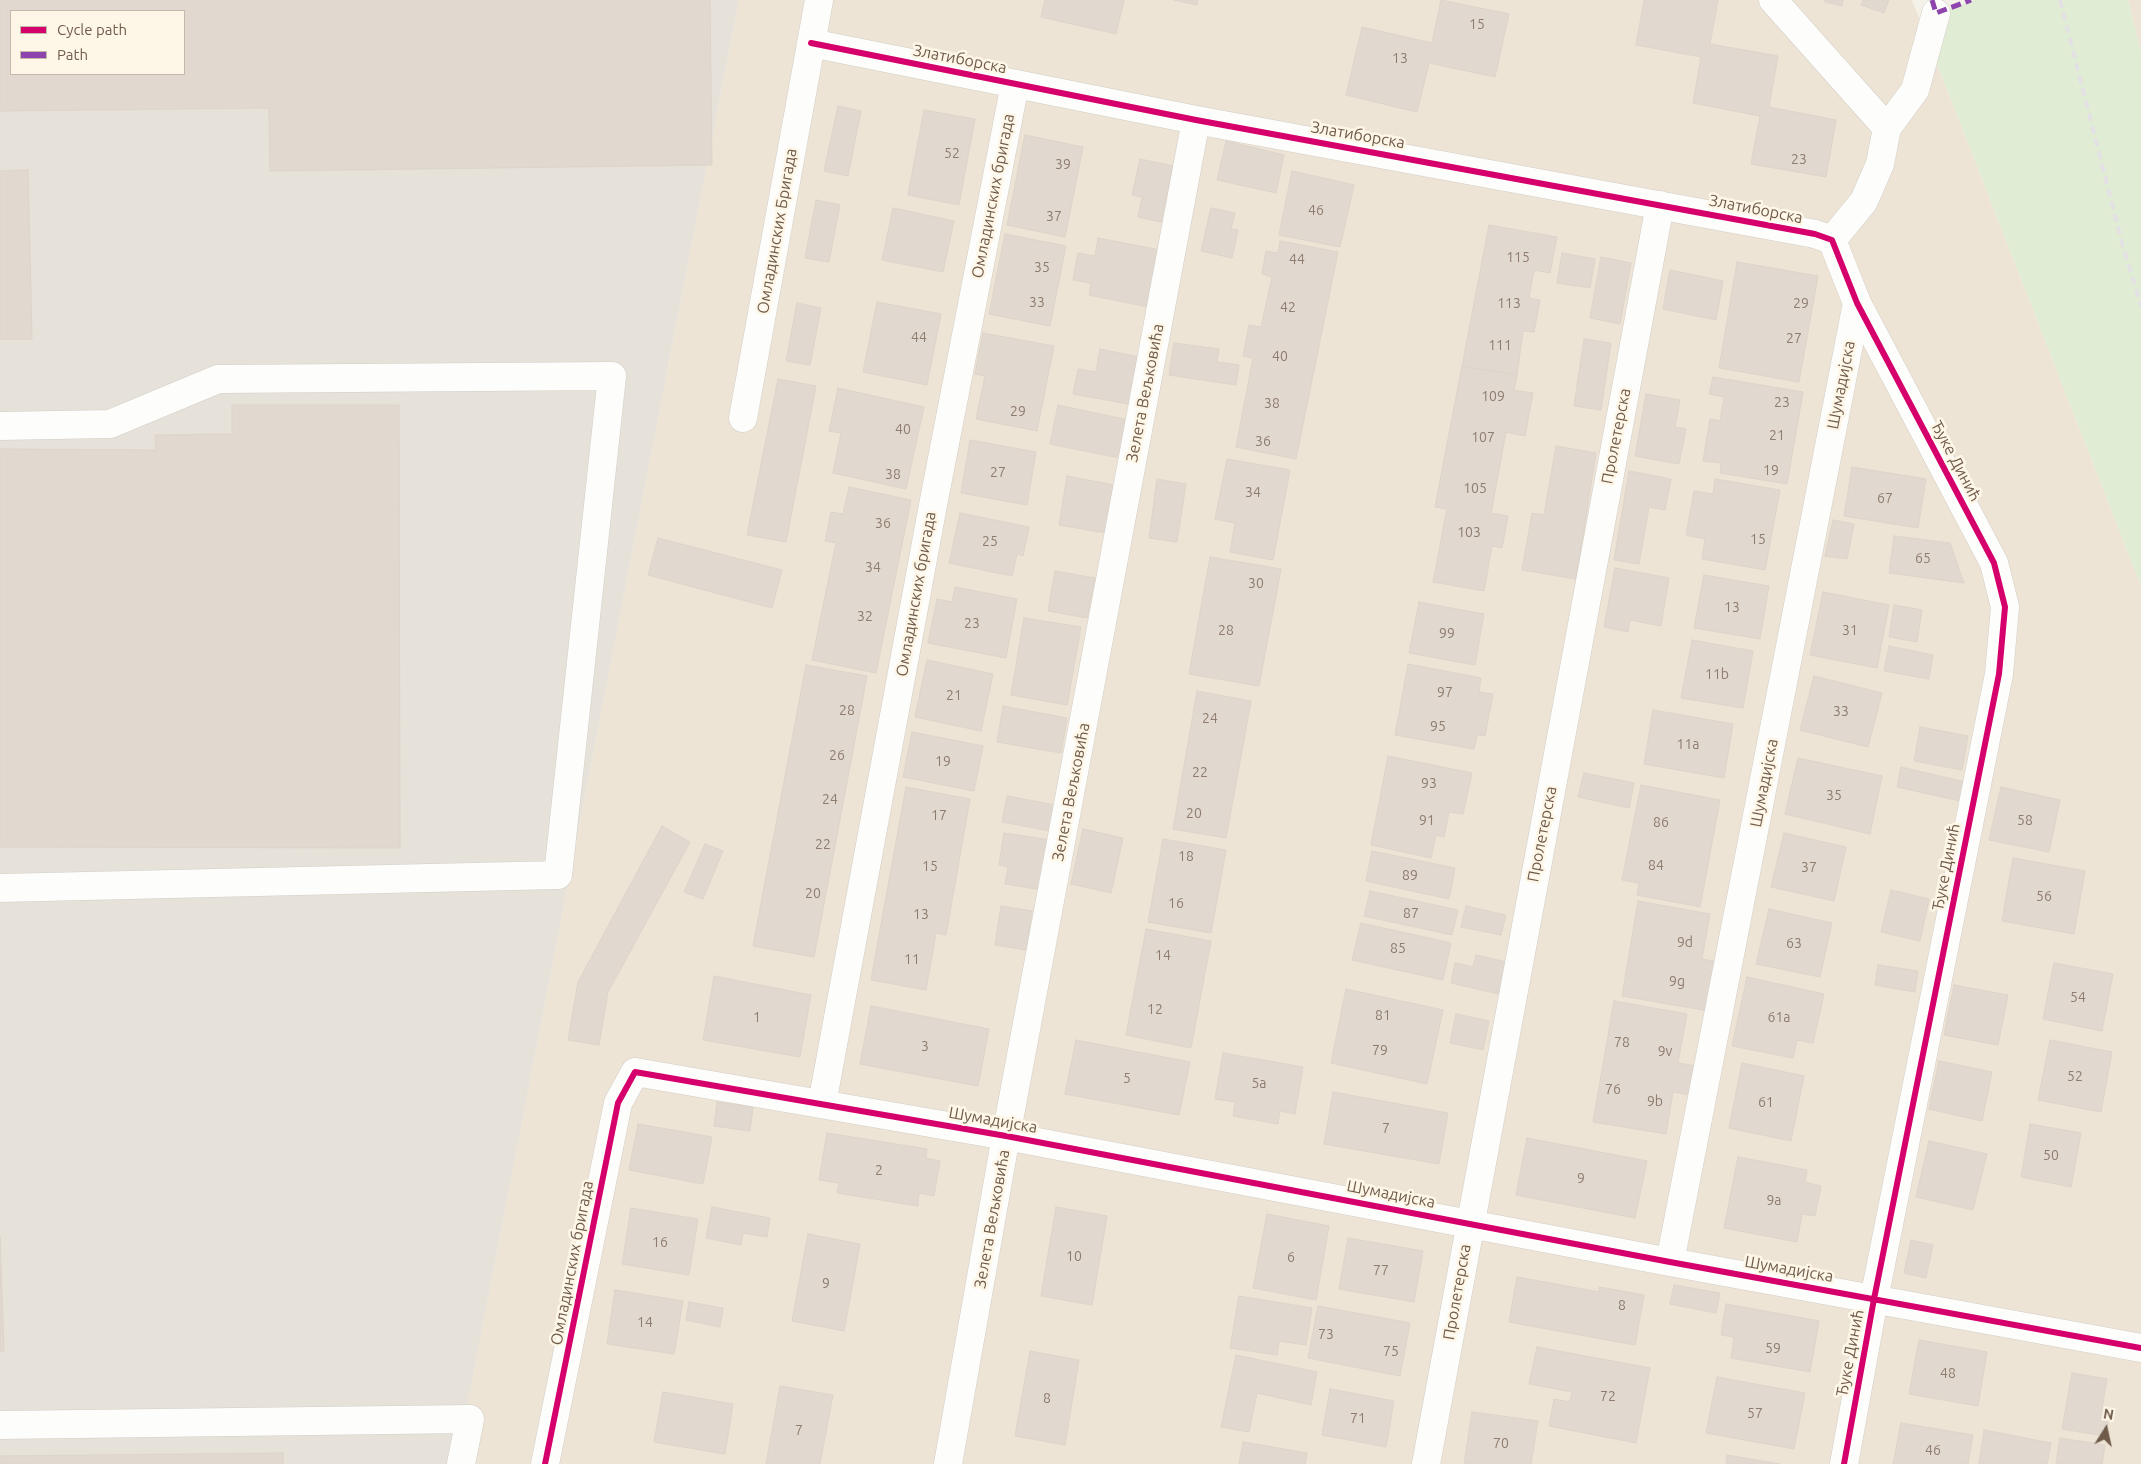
<!DOCTYPE html>
<meta charset="utf-8">
<style>
body{margin:0}
#map{position:relative;width:2141px;height:1464px;overflow:hidden;background:#f4f1e8;font-family:Ubuntu,sans-serif}
canvas{display:block}
.legend{position:absolute;left:10px;top:10px;width:175px;height:65px;box-sizing:border-box;background:#fef7e8;border:1px solid #c5b9a9;margin:0;padding:6px 9px;list-style:none;font-size:15px;color:#705b4b}
.legend li{display:flex;align-items:center;gap:10px;height:25px}
.legend b{width:25px;border:1px solid #c5b9a9}
.north{position:absolute;left:2081px;top:1404px;width:50px;height:50px;-webkit-text-stroke:4px #fef7e8;paint-order:stroke;rotate:10deg;font-size:14px;font-weight:700;line-height:20px;text-align:center;color:#705b4b}
.north::after{content:'';display:block;margin:auto;width:18px;height:22px;background:#705b4b;clip-path:polygon(50% 0,100% 100%,50% 72%,0 100%)}
</style>
<div id="map">
<canvas width="2141" height="1464"></canvas>
<ul class="legend">
<li><b style="height:6px;background:#d6006c"></b>Cycle path</li>
<li><b style="height:6px;background:#8e44ad"></b>Path</li>
</ul>
<div class="north">N</div>
</div>
<script>
const ctx = document.querySelector('canvas').getContext('2d');
ctx.lineJoin = 'round';
function fill(path, color) { ctx.fillStyle = color; ctx.fill(path, 'evenodd'); }
const toPath = rows => new Path2D(rows.map(r => 'M' + r).join(''));
function strokePath(path, color, width, dash) { ctx.strokeStyle = color; ctx.lineWidth = width; ctx.lineCap = dash ? 'butt' : 'round'; ctx.setLineDash(dash || []); ctx.stroke(path); }
function drawText(font, color, halo, rows, align = 'center') {
  ctx.font = font + ' Ubuntu,sans-serif'; ctx.lineWidth = 5; ctx.setLineDash([]); ctx.textBaseline = 'middle'; ctx.strokeStyle = halo; ctx.fillStyle = color; for (const [text, x, y, turn = 0] of rows) {
    ctx.save(); ctx.translate(x, y); ctx.rotate((+turn || 0) * Math.PI / 180); ctx.textAlign = isNaN(turn) ? turn : align; if (halo) ctx.strokeText(text, 0, 0); ctx.fillText(text, 0, 0); ctx.restore();
  }
}
const residential = toPath([
 [739,0,1912,0,2141,586,2141,1464,456,1464],
 [2128,0,2141,0,2141,52]
]);
const industrial = toPath([
 [0,0,739,0,456,1464,0,1464],
 [11,11,184,11,184,74,11,74]
]);
const green = toPath([
 [1974,0,2128,0,2141,52,2141,586,1920,20]
]);
const building = toPath([
 [0,0,710,0,712,165,270,171,269,108,0,111,0,0],
 [11,11,184,11,184,74,11,74,11,11],
 [1045,0,1124,0,1116,34,1041,17,1045,0],
 [1174,0,1198,0,1197,5,1174,0],
 [1441,0,1509,14,1495,77,1429,63,1417,112,1346,95,1362,27,1432,43,1441,0],
 [1644,0,1718,0,1710,44,1778,56,1769,107,1836,120,1826,177,1751,164,1760,116,1693,103,1701,57,1636,45,1644,0],
 [1825,0,1843,0,1842,6,1825,2,1825,0],
 [1863,0,1889,0,1884,13,1861,5,1863,0],
 [838,106,861,111,848,176,824,171,838,106],
 [924,110,975,119,959,205,908,195,924,110],
 [1025,135,1083,147,1065,237,1007,225,1025,135],
 [1226,141,1284,155,1276,193,1217,180,1226,141],
 [1140,159,1173,166,1161,222,1138,217,1142,197,1132,195,1140,159],
 [28,170,32,339,0,339,0,171,28,170],
 [1292,171,1354,185,1340,247,1279,235,1292,171],
 [816,200,840,205,829,262,805,258,816,200],
 [893,208,954,221,943,272,882,260,893,208],
 [1211,208,1235,213,1231,229,1238,230,1232,258,1201,251,1211,208],
 [1489,225,1557,237,1550,273,1534,270,1529,298,1540,300,1534,332,1523,331,1517,375,1462,366,1489,225],
 [1005,234,1066,246,1050,326,989,314,1005,234],
 [1098,238,1160,250,1149,307,1089,295,1091,283,1073,280,1078,253,1095,256,1098,238],
 [1280,241,1338,252,1296,459,1236,447,1253,358,1243,356,1249,325,1261,327,1272,277,1262,274,1266,251,1278,253,1280,241],
 [1562,253,1595,259,1590,288,1557,283,1562,253],
 [1601,257,1631,263,1620,324,1590,318,1601,257],
 [1737,262,1818,276,1799,382,1719,368,1737,262],
 [1670,270,1723,281,1716,320,1663,309,1670,270],
 [877,302,941,314,927,385,863,372,877,302],
 [797,303,821,308,810,365,786,361,797,303],
 [983,333,1054,346,1037,431,976,419,985,376,975,374,983,333],
 [1584,339,1611,343,1601,410,1574,406,1584,339],
 [1174,343,1219,349,1217,362,1239,365,1236,385,1169,375,1174,343],
 [1100,349,1139,357,1129,404,1073,394,1078,369,1096,372,1100,349],
 [1462,366,1517,375,1514,390,1533,393,1525,436,1506,432,1491,513,1508,516,1502,548,1492,546,1484,591,1433,582,1447,509,1435,507,1462,366],
 [1713,377,1803,392,1787,484,1720,473,1721,463,1703,461,1710,419,1720,421,1724,397,1709,394,1713,377],
 [778,379,816,386,786,542,747,535,778,379],
 [838,388,924,407,906,489,833,473,841,433,829,431,838,388],
 [1646,394,1680,400,1675,427,1686,429,1679,464,1635,456,1646,394],
 [232,405,399,405,400,848,0,847,0,449,156,450,155,435,232,434,232,405],
 [1058,405,1128,420,1120,458,1050,444,1058,405],
 [970,440,1036,452,1027,505,961,493,970,440],
 [1556,446,1596,453,1576,579,1522,570,1532,513,1544,515,1556,446],
 [1227,459,1290,470,1273,560,1230,552,1235,523,1215,519,1227,459],
 [1852,467,1926,479,1918,528,1844,516,1852,467],
 [1629,471,1671,479,1665,510,1649,507,1639,564,1614,560,1629,471],
 [1067,476,1114,485,1106,533,1059,525,1067,476],
 [1157,479,1186,484,1177,542,1149,538,1157,479],
 [1715,479,1780,490,1765,570,1702,559,1705,539,1686,535,1694,491,1713,494,1715,479],
 [849,487,911,500,876,673,812,660,836,543,825,541,831,512,843,514,849,487],
 [960,513,1029,527,1023,556,1017,554,1012,576,949,563,960,513],
 [1833,520,1854,524,1847,559,1825,556,1833,520],
 [1894,536,1950,543,1964,583,1889,573,1894,536],
 [658,538,782,570,772,608,648,575,658,538],
 [1210,557,1281,569,1259,686,1189,674,1210,557],
 [1615,568,1669,578,1661,626,1630,620,1628,632,1604,627,1615,568],
 [1055,571,1095,578,1087,618,1048,611,1055,571],
 [1704,575,1769,586,1760,639,1694,628,1704,575],
 [955,587,1017,599,1006,658,928,643,937,599,952,602,955,587],
 [1823,592,1889,605,1877,668,1810,655,1823,592],
 [1419,602,1484,614,1475,665,1409,653,1419,602],
 [1894,605,1922,610,1917,642,1889,637,1894,605],
 [1024,618,1081,627,1067,705,1011,695,1024,618],
 [1692,640,1753,651,1743,708,1681,698,1692,640],
 [1889,646,1933,655,1929,679,1884,671,1889,646],
 [927,660,993,674,981,731,915,717,927,660],
 [1408,664,1481,678,1479,692,1493,694,1485,736,1477,735,1474,749,1395,735,1408,664],
 [806,665,867,676,814,957,753,946,806,665],
 [1814,676,1882,693,1868,747,1800,730,1814,676],
 [1197,691,1251,701,1226,838,1173,829,1197,691],
 [1003,706,1067,718,1061,753,997,742,1003,706],
 [1653,710,1733,724,1724,778,1644,764,1653,710],
 [1920,727,1968,736,1962,770,1914,761,1920,727],
 [912,732,983,746,974,791,903,777,912,732],
 [1388,756,1472,773,1463,814,1449,812,1444,837,1436,835,1431,858,1371,845,1388,756],
 [1798,758,1882,776,1870,834,1785,814,1798,758],
 [1901,767,1965,782,1960,801,1897,787,1901,767],
 [1584,773,1634,783,1629,808,1578,797,1584,773],
 [1641,785,1720,800,1700,907,1637,895,1639,883,1622,880,1641,785],
 [906,787,970,799,946,935,936,933,926,990,871,980,906,787],
 [2001,787,2060,800,2049,852,1989,840,2001,787],
 [1007,796,1055,805,1050,831,1002,822,1007,796],
 [662,826,690,842,608,992,599,1045,568,1040,578,982,662,826],
 [1083,829,1123,838,1111,893,1071,884,1083,829],
 [1004,833,1050,840,1042,890,1005,884,1008,867,999,865,1004,833],
 [1784,833,1846,847,1834,901,1771,887,1784,833],
 [1163,839,1226,850,1211,933,1148,922,1163,839],
 [705,844,723,851,703,899,684,892,705,844],
 [1372,851,1455,868,1449,899,1366,881,1372,851],
 [2013,858,2085,871,2074,934,2002,921,2013,858],
 [1891,890,1929,899,1920,941,1881,932,1891,890],
 [1370,891,1458,910,1452,935,1364,916,1370,891],
 [1638,901,1710,914,1702,959,1718,962,1709,1011,1622,996,1638,901],
 [1001,906,1032,911,1026,950,995,945,1001,906],
 [1466,906,1506,915,1501,935,1461,927,1466,906],
 [1769,909,1832,923,1820,977,1756,964,1769,909],
 [1361,923,1451,943,1443,980,1352,960,1361,923],
 [1146,929,1211,941,1191,1048,1126,1035,1146,929],
 [1476,955,1506,962,1499,994,1451,983,1455,963,1473,967,1476,955],
 [2054,963,2113,974,2102,1031,2043,1019,2054,963],
 [1878,965,1918,971,1915,992,1875,985,1878,965],
 [714,976,811,995,800,1057,703,1040,714,976],
 [1747,977,1824,994,1813,1043,1797,1040,1793,1058,1732,1046,1747,977],
 [1954,985,2008,995,1998,1045,1944,1035,1954,985],
 [1346,989,1443,1010,1427,1084,1331,1063,1346,989],
 [1614,1001,1687,1014,1678,1063,1696,1066,1691,1095,1673,1092,1666,1134,1593,1122,1614,1001],
 [871,1006,989,1029,978,1086,860,1064,871,1006],
 [1456,1014,1489,1021,1483,1050,1450,1043,1456,1014],
 [1076,1040,1190,1062,1179,1115,1065,1094,1076,1040],
 [2050,1040,2112,1052,2101,1112,2038,1100,2050,1040],
 [1223,1053,1303,1067,1295,1114,1280,1111,1278,1124,1233,1116,1235,1102,1215,1099,1223,1053],
 [1939,1061,1992,1072,1982,1121,1929,1109,1939,1061],
 [1742,1063,1804,1076,1791,1141,1729,1128,1742,1063],
 [1333,1092,1448,1113,1439,1164,1324,1144,1333,1092],
 [717,1102,753,1107,750,1131,714,1126,717,1102],
 [638,1124,712,1137,703,1184,629,1170,638,1124],
 [2030,1124,2081,1133,2071,1187,2021,1177,2030,1124],
 [827,1133,927,1149,926,1158,940,1161,934,1196,919,1193,918,1206,837,1193,839,1183,819,1180,827,1133],
 [1527,1138,1647,1161,1635,1218,1516,1195,1527,1138],
 [1929,1141,1987,1154,1973,1210,1916,1197,1929,1141],
 [1738,1157,1807,1170,1805,1182,1821,1186,1815,1216,1802,1214,1797,1242,1724,1228,1738,1157],
 [712,1207,770,1218,767,1237,743,1233,741,1245,706,1238,712,1207],
 [1056,1207,1107,1216,1092,1305,1041,1296,1056,1207],
 [631,1208,698,1219,689,1275,622,1264,631,1208],
 [1267,1214,1329,1226,1316,1300,1253,1288,1267,1214],
 [808,1234,860,1244,844,1331,792,1321,808,1234],
 [0,1236,4,1351,0,1352,0,1236],
 [1348,1238,1423,1251,1414,1302,1339,1289,1348,1238],
 [1911,1240,1933,1245,1926,1278,1904,1273,1911,1240],
 [1517,1277,1599,1292,1599,1287,1644,1295,1635,1345,1509,1322,1517,1277],
 [1674,1285,1720,1293,1716,1313,1670,1304,1674,1285],
 [615,1290,683,1301,674,1354,607,1344,615,1290],
 [1239,1296,1312,1308,1306,1345,1279,1341,1277,1355,1230,1348,1239,1296],
 [689,1302,723,1308,720,1327,686,1320,689,1302],
 [1726,1304,1819,1321,1810,1372,1731,1358,1734,1337,1721,1335,1726,1304],
 [1318,1306,1410,1323,1400,1376,1308,1358,1318,1306],
 [1919,1340,1987,1352,1978,1406,1909,1394,1919,1340],
 [1537,1347,1650,1368,1636,1443,1549,1426,1554,1399,1570,1402,1572,1392,1529,1384,1537,1347],
 [1030,1351,1079,1360,1065,1445,1015,1436,1030,1351],
 [1236,1355,1317,1372,1311,1405,1257,1393,1249,1432,1221,1427,1236,1355],
 [2072,1373,2107,1379,2102,1409,2110,1410,2105,1436,2062,1429,2072,1373],
 [1717,1377,1805,1393,1794,1449,1706,1433,1717,1377],
 [780,1386,833,1395,820,1464,766,1464,780,1386],
 [1330,1389,1394,1401,1386,1447,1322,1435,1330,1389],
 [663,1392,733,1404,725,1454,654,1442,663,1392],
 [1472,1412,1538,1421,1531,1464,1464,1464,1472,1412],
 [1901,1423,1973,1435,1968,1464,1893,1464,1901,1423],
 [1984,1430,2051,1443,2047,1464,1979,1464,1984,1430],
 [2060,1438,2105,1445,2102,1464,2056,1464,2060,1438],
 [1243,1442,1307,1453,1305,1464,1239,1464,1243,1442],
 [283,1453,283,1464,0,1464,0,1456,283,1453],
 [1727,1455,1780,1464,1726,1464,1727,1455]
]);
const minor = toPath([
 [1773,0,1887,128,1880,164,1864,201,1832,240],
 [811,43,1196,120,1815,234,1832,240,1857,303,1994,563,2005,607,1999,674,1874,1299,1844,1464],
 [1887,128,1915,90,1936,13],
 [743,418,819,0],
 [0,426,110,424,218,379,612,376,558,875,0,888],
 [822,1104,933,505,1015,84],
 [1670,1262,1857,303],
 [0,1425,470,1419,461,1464],
 [545,1464,618,1103,635,1072,1006,1136,1670,1262,2141,1348],
 [948,1464,1006,1136,1196,120],
 [1426,1464,1660,205]
]);
const rail = toPath([
 [2060,0,2122,243,2141,306]
]);
const quiet = toPath([
 [1932,0,1936,13,1971,0]
]);
const cycleway = toPath([
 [811,43,1196,120,1815,234,1832,240,1857,303,1994,563,2005,607,1999,674,1874,1299,1844,1464],
 [545,1464,618,1103,635,1072,1006,1136,1670,1262,2141,1348]
]);
const numberNames = [
 ["15",1477,24],
 ["13",1400,58],
 ["52",952,153],
 ["23",1799,159],
 ["39",1063,164],
 ["46",1316,210],
 ["37",1054,216],
 ["115",1518,257],
 ["44",1297,259],
 ["35",1042,267],
 ["33",1037,302],
 ["113",1509,303],
 ["29",1801,303],
 ["42",1288,307],
 ["44",919,337],
 ["27",1794,338],
 ["111",1500,345],
 ["40",1280,356],
 ["109",1493,396],
 ["23",1782,402],
 ["38",1272,403],
 ["29",1018,411],
 ["40",903,429],
 ["21",1777,435],
 ["107",1483,437],
 ["36",1263,441],
 ["19",1771,470],
 ["27",998,472],
 ["38",893,474],
 ["105",1475,488],
 ["34",1253,492],
 ["67",1885,498],
 ["36",883,523],
 ["103",1469,532],
 ["15",1758,539],
 ["25",990,541],
 ["65",1923,558],
 ["34",873,567],
 ["30",1256,583],
 ["13",1732,607],
 ["32",865,616],
 ["23",972,623],
 ["28",1226,630],
 ["31",1850,630],
 ["99",1447,633],
 ["11b",1717,674],
 ["97",1445,692],
 ["21",954,695],
 ["28",847,710],
 ["33",1841,711],
 ["24",1210,718],
 ["95",1438,726],
 ["11a",1688,744],
 ["26",837,755],
 ["19",943,761],
 ["22",1200,772],
 ["93",1429,783],
 ["35",1834,795],
 ["24",830,799],
 ["20",1194,813],
 ["17",939,815],
 ["91",1427,820],
 ["58",2025,820],
 ["86",1661,822],
 ["22",823,844],
 ["18",1186,856],
 ["84",1656,865],
 ["15",930,866],
 ["37",1809,867],
 ["89",1410,875],
 ["20",813,893],
 ["56",2044,896],
 ["16",1176,903],
 ["87",1411,913],
 ["13",921,914],
 ["9d",1685,942],
 ["63",1794,943],
 ["85",1398,948],
 ["14",1163,955],
 ["11",912,959],
 ["9g",1677,981],
 ["54",2078,997],
 ["12",1155,1009],
 ["81",1383,1015],
 ["1",757,1017],
 ["61a",1779,1017],
 ["78",1622,1042],
 ["3",925,1046],
 ["79",1380,1050],
 ["9v",1665,1051],
 ["52",2075,1076],
 ["5",1127,1078],
 ["5a",1259,1083],
 ["76",1613,1089],
 ["9b",1655,1101],
 ["61",1766,1102],
 ["7",1386,1128],
 ["50",2051,1155],
 ["2",879,1170],
 ["9",1581,1178],
 ["9a",1774,1200],
 ["16",660,1242],
 ["10",1074,1256],
 ["6",1291,1257],
 ["77",1381,1270],
 ["9",826,1283],
 ["8",1622,1305],
 ["14",645,1322],
 ["73",1326,1334],
 ["59",1773,1348],
 ["75",1391,1351],
 ["48",1948,1373],
 ["72",1608,1396],
 ["8",1047,1398],
 ["57",1755,1413],
 ["71",1358,1418],
 ["7",799,1430],
 ["70",1501,1443],
 ["46",1933,1450]
];
const streetNames = [
 ["Златиборска",960,59,11],
 ["Златиборска",1358,135,10],
 ["Омладинских бригада",993,196,-79],
 ["Златиборска",1756,209,11],
 ["Омладинских Бригада",777,231,-80],
 ["Шумадијска",1841,385,-79],
 ["Зелета Вељковића",1145,393,-79],
 ["Пролетерска",1616,436,-79],
 ["Ђуке Динић",1956,461,62],
 ["Омладинских бригада",916,594,-80],
 ["Шумадијска",1764,783,-79],
 ["Зелета Вељковића",1071,792,-79],
 ["Пролетерска",1542,834,-79],
 ["Ђуке Динић",1946,867,-79],
 ["Шумадијска",993,1120,10],
 ["Шумадијска",1391,1194,11],
 ["Зелета Вељковића",992,1219,-80],
 ["Омладинских бригада",572,1263,-79],
 ["Шумадијска",1789,1269,10],
 ["Пролетерска",1457,1292,-80],
 ["Ђуке Динић",1850,1353,-79]
];
fill(residential, '#ede4d5');
fill(industrial, '#e6e1d9');
fill(green, '#e0ecd3');
fill(building, '#e1d9d0');
strokePath(building, '#ddd4ca', 1);
strokePath(minor, '#d3cec6', 29);
strokePath(minor, '#fdfdfc', 28);
strokePath(rail, '#e4e1e4', 4, [8, 5]);
strokePath(quiet, '#8e44ad', 5, [10, 5]);
strokePath(cycleway, '#d6006c', 6);
drawText('14px', '#8e7c6e', null, numberNames);
drawText('16px', '#705b4b', '#fef7e8', streetNames);
</script>
